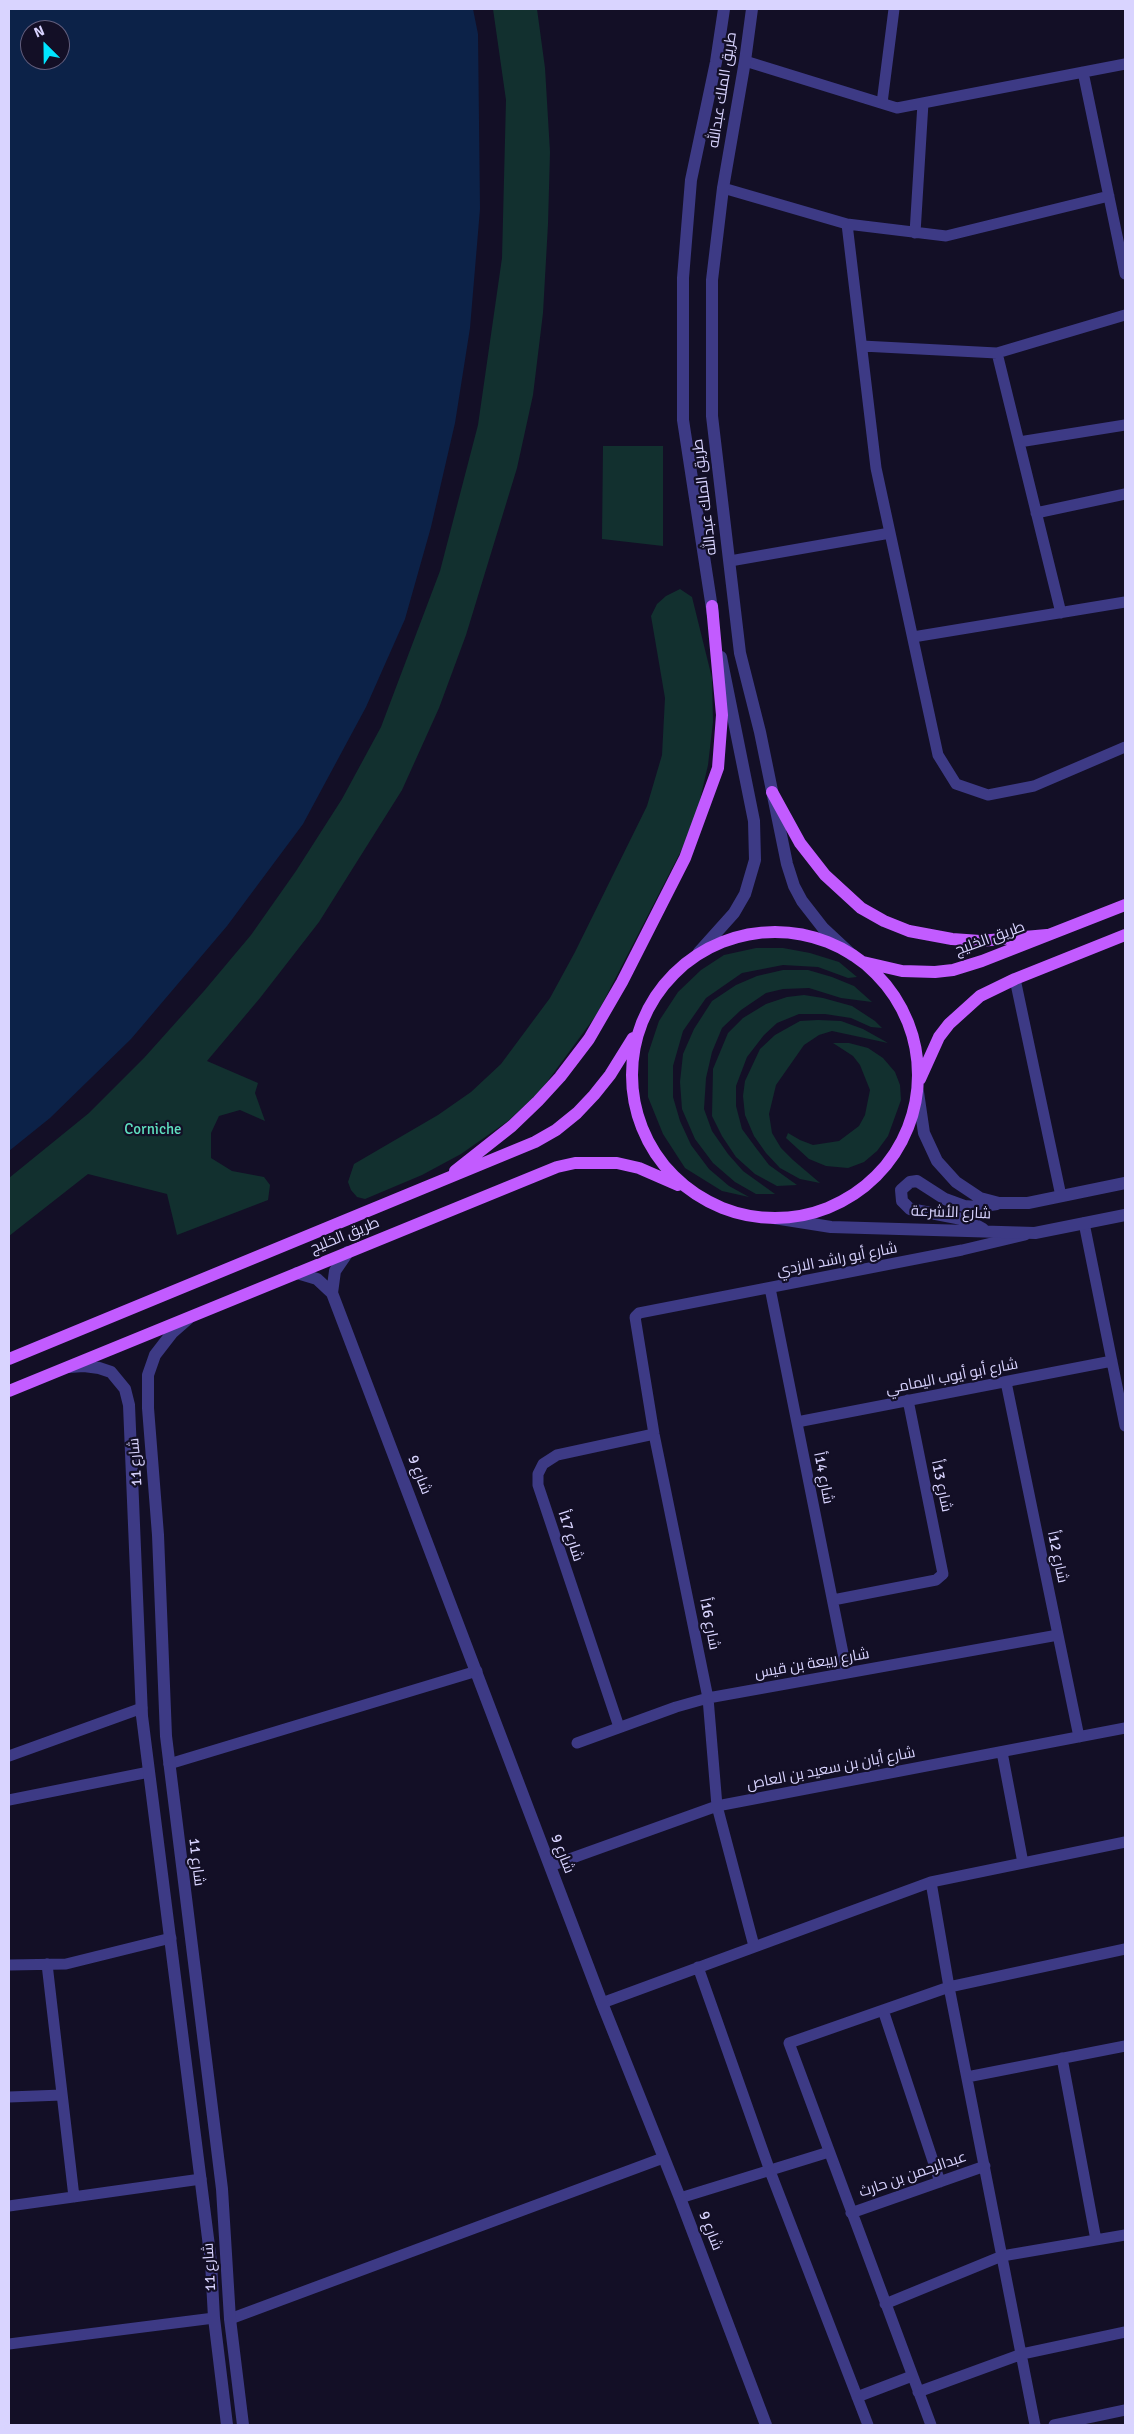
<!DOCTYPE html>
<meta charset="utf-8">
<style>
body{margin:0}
#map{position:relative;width:1134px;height:2434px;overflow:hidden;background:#130f26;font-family:Signika,sans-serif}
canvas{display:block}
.frame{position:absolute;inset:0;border:10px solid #d9d4ff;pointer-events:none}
.north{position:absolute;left:20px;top:20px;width:50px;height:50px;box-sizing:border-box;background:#130f26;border:1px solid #625e7d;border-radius:50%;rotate:337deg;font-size:14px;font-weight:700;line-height:20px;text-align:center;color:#d9d4ff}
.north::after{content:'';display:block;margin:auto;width:18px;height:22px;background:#00e5ff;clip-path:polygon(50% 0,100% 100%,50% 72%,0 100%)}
</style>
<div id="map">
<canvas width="1134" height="2434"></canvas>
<div class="frame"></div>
<div class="north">N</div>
</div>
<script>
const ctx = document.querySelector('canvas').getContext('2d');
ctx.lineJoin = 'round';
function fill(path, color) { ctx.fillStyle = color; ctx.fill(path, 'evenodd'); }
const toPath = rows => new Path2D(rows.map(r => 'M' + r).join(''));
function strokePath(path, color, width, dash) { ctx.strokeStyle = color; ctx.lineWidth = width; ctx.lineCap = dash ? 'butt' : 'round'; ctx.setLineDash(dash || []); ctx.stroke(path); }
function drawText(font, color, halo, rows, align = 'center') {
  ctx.font = font + ' Signika,Cairo,sans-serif'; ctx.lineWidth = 4.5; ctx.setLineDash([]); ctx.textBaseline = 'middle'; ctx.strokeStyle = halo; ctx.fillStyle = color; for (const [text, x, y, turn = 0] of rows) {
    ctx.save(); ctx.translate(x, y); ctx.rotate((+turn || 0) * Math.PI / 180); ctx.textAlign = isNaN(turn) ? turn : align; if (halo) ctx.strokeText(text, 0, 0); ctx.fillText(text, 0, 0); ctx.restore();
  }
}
const green = toPath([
 [493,9,537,9,545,68,550,152,548,224,543,313,533,395,517,468,466,635,439,708,402,790,319,922,260,998,207,1061,258,1083,255,1093,265,1121,240,1110,219,1116,211,1133,211,1158,232,1171,264,1177,270,1185,268,1200,177,1235,167,1194,88,1174,9,1236,9,1178,89,1113,144,1058,204,991,251,935,296,871,342,799,381,727,440,571,478,425,502,258,506,100],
 [603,446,663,446,663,546,602,539],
 [680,589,692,597,712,678,713,722,708,765,698,808,683,847,597,1014,541,1090,508,1121,461,1154,422,1175,365,1199,357,1197,351,1190,348,1182,354,1164,438,1115,471,1092,501,1064,550,998,575,952,647,806,662,755,665,698,651,616,657,604,666,596],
 [756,948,783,948,810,953,839,962,857,977,848,978,818,967,783,965,742,973,706,998,683,1031,673,1066,673,1097,680,1121,691,1145,709,1169,729,1186,749,1197,722,1191,685,1168,663,1134,648,1097,648,1054,659,1021,678,992,701,970,724,955],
 [783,970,808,970,832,977,854,986,872,1002,841,998,809,988,783,989,766,993,741,1010,722,1028,712,1052,706,1078,704,1109,712,1131,728,1154,743,1171,775,1194,756,1194,735,1182,713,1163,695,1139,682,1109,680,1082,683,1054,694,1029,712,1001,736,985,757,976],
 [804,995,823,998,852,1006,875,1021,882,1028,871,1027,851,1018,825,1014,799,1014,777,1023,764,1035,747,1057,736,1086,736,1106,742,1129,756,1148,769,1165,797,1185,777,1186,755,1174,736,1157,722,1136,712,1116,713,1069,728,1033,743,1018,766,1004,787,997],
 [818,1020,841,1021,863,1029,888,1043,832,1031,819,1035,804,1045,776,1085,769,1114,772,1133,781,1148,793,1160,820,1183,800,1179,780,1168,766,1153,754,1136,745,1115,743,1096,745,1081,760,1049,775,1035,800,1021],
 [833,1043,849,1043,868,1048,883,1058,895,1072,900,1085,901,1100,888,1136,877,1151,864,1162,848,1168,826,1166,809,1159,786,1138,788,1133,800,1140,813,1145,839,1141,859,1126,865,1115,870,1090,860,1065,853,1056]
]);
const water = toPath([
 [9,9,473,9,478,34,480,209,470,328,455,423,431,527,405,619,366,707,303,824,227,926,131,1039,50,1118,9,1151],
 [30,30,60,30,60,60,30,60]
]);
const minor = toPath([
 [745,61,897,108,1125,64],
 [1083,72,1125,274],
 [882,103,894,9],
 [723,188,847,224,946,236,1109,196],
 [847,224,876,468,938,755,956,784,988,795,1034,786,1125,747],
 [915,233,923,103],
 [862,346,997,353,1125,315],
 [997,353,1061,613],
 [1019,442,1125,425],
 [1036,513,1125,494],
 [730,561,890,533],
 [913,637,1125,602],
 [1015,979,1061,1196],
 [1084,1223,1125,1426],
 [770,1288,847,1673],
 [1006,1382,1079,1737],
 [797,1422,1112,1361],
 [833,1600,936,1580,943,1574,908,1400],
 [619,1727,538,1485,538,1474,543,1464,557,1455,654,1434],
 [577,1743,676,1707,708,1698,1058,1635],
 [1002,1752,1023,1863],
 [9,1756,142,1708],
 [169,1764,477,1671],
 [9,1800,149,1772],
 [550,1866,717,1806,1125,1728],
 [931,1882,949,1987,1035,2425],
 [754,1946,717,1806,708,1698,654,1434,635,1317,639,1313,962,1250,1025,1235],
 [47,1964,74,2197],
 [9,1965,66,1964,171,1938],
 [698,1967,770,2171,868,2425],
 [602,2003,931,1882,1125,1842],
 [883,2010,940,2182],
 [1062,2058,1096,2240],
 [967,2077,1125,2046],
 [9,2097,62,2095],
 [680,2198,829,2152],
 [9,2206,201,2179],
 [851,2213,985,2166],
 [885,2304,1002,2256,1125,2235],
 [230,2319,663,2158],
 [9,2344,214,2318],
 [918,2392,1022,2354,1125,2332],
 [857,2397,912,2376],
 [931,2425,789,2043,949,1987,1125,1949],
 [1054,2425,1125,2410]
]);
const tertiary = toPath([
 [752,9,745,61,723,188,712,280,712,416,740,653,760,732,787,864,794,886,802,901,823,928,852,955],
 [713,615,683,420,683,278,691,180,716,62,724,9],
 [699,952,734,913,745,894,755,860,754,821,721,657],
 [918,1092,924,1133,937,1161,956,1182,980,1198,999,1203,1028,1203,1125,1183],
 [774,1218,831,1227,1035,1233,1125,1215],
 [983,1229,967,1220,910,1209,902,1201,901,1190,910,1182,917,1181,945,1199,964,1206,977,1207,997,1204],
 [297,1273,317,1279,332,1293,602,2003,680,2198,766,2425],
 [332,1293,335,1271,348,1252],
 [188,1319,172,1333,155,1355,148,1375,148,1408,158,1535,166,1736,222,2189,230,2319,243,2425],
 [69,1367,84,1366,99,1368,111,1372,125,1389,129,1405,142,1716,211,2262,214,2318,227,2425]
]);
const primary = toPath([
 [772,792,800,843,825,875,861,908,884,921,909,931,952,939,980,941,1047,935],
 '632 1075a143 143 0 1 1 286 0a143 143 0 1 1-286 0Z',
 [863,962,902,971,935,972,953,970,982,961,1125,905],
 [920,1079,939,1037,949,1024,980,996,1015,979,1125,935],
 [455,1171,512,1126,538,1101,560,1077,589,1039,622,982,685,858,718,768,722,715,712,606],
 [9,1359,535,1142,556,1130,577,1113,594,1095,610,1075,633,1038],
 [9,1391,557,1167,575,1163,617,1163,639,1168,678,1185]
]);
const streetNames = [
 ["طريق الملك عبدالله",723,90,-81],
 ["طريق الملك عبدالله",705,497,-97],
 ["طريق الخليج",990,939,-20],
 ["شارع الأشرعة",951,1213,2],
 ["طريق الخليج",345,1236,-22],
 ["شارع أبو راشد الازدي",837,1260,-11],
 ["شارع أبو أيوب اليمامي",952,1377,-11],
 ["شارع 11",136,1462,-94],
 ["شارع 9",419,1475,69],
 ["شارع 14أ",823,1478,79],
 ["شارع 13أ",941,1486,78],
 ["شارع 17أ",570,1536,72],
 ["شارع 12أ",1057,1557,78],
 ["شارع 16أ",709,1624,79],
 ["شارع ربيعة بن قيس",812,1664,-10],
 ["شارع أبان بن سعيد بن العاص",831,1769,-11],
 ["شارع 9",562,1854,69],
 ["شارع 11",196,1862,83],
 ["عبدالرحمن بن حارث",913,2175,-19],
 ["شارع 9",710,2231,69],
 ["شارع 11",210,2267,-93]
];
const parkNames = [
 ["Corniche",153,1130]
];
fill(green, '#12302f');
fill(water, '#0c2248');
strokePath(minor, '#3d3a85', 11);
strokePath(tertiary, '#3d3a85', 12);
strokePath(primary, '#c25bff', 12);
drawText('15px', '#d9d4ff', '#130f26', streetNames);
drawText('15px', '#5fe0c0', '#130f26', parkNames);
</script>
